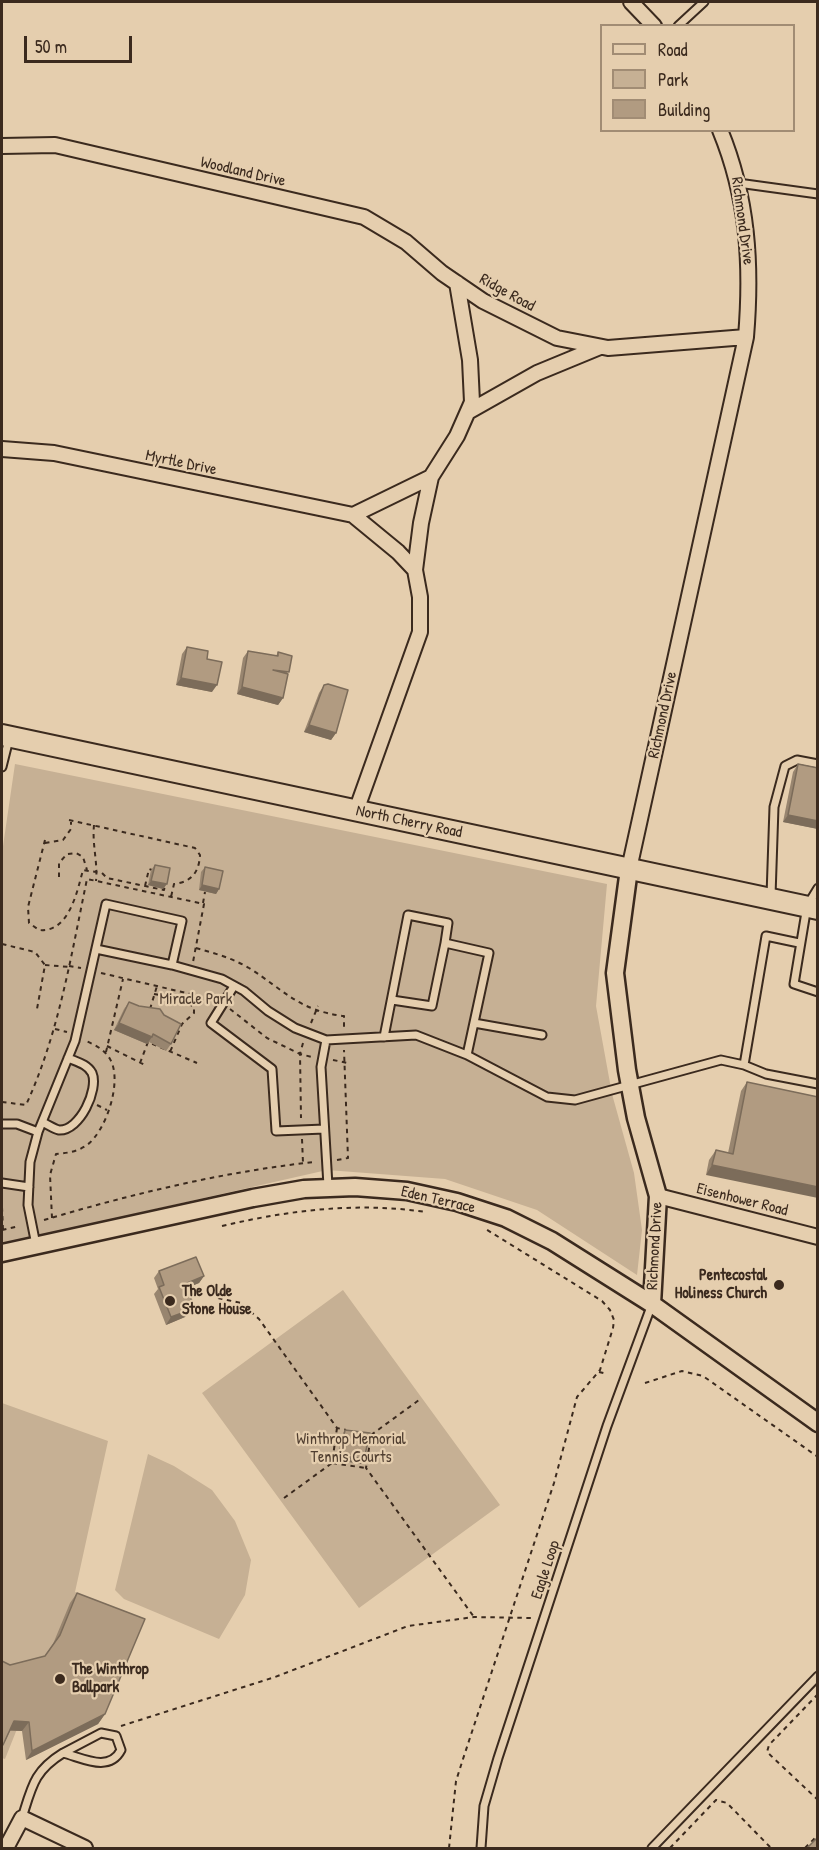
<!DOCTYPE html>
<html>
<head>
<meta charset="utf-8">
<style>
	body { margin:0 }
	#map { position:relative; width:819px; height:1850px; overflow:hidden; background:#e5ceae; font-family:"Patrick Hand",sans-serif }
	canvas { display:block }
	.frame { position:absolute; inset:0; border:3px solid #3b2a1e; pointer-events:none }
	.legend { position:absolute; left:600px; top:24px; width:195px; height:108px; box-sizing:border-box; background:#e5ceae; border:2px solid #a18c74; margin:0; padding:8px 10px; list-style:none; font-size:18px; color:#3b2a1e }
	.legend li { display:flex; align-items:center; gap:12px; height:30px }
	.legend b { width:30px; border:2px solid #a18c74 }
	.scale { position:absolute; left:24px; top:36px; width:108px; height:27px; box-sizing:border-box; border:3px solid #3b2a1e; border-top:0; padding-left:8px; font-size:18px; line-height:21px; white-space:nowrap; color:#3b2a1e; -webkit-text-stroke:4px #e5ceae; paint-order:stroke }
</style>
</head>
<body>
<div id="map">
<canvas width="819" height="1850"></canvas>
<div class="frame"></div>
<ul class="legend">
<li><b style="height:8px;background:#e5ceae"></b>Road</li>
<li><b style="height:16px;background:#c6b094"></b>Park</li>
<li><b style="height:16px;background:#b19b81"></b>Building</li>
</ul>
<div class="scale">50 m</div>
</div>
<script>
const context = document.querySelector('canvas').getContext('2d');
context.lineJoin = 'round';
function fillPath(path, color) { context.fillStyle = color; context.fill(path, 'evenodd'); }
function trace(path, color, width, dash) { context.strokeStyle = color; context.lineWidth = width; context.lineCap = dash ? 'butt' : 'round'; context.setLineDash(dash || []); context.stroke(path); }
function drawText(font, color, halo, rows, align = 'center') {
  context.font = font + ' "Patrick Hand",sans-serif'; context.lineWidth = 4.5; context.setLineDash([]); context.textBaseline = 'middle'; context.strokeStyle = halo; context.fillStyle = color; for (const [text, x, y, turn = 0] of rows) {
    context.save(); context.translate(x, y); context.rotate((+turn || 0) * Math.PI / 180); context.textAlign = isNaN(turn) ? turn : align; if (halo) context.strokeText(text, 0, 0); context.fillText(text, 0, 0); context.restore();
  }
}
const green = new Path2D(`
	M15,764L607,884L596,1006L612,1094L634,1173L642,1230L637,1275L537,1210L445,1179L327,1170L116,1218L2,1251V853Z
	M343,1290L500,1505L359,1608L202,1393Z
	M2,1403L108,1441L75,1592L133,1615L134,1637L116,1690L105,1685L17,1729L5,1759L2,1758Z
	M148,1454L174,1466L212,1490L235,1521L251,1560L245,1595L219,1639L124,1599L115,1590Z`);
const path = new Path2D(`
	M69,820L195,848L200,855C199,873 191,882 174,884L171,897
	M94,825C92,845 98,863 96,881
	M45,840L28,907L29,923L39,930C69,933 77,892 83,870L102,873L107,878L164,890L165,885
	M45,843L63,840L71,829V822
	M59,877V863L67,854L76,853L83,857L87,870
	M145,886L149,869L152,870
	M203,903L205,892
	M2,944L35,952L45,965L37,1009
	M196,948C214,953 232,958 249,968C284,990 299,1011 344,1016V1028
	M45,965L69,967
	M69,966L81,968
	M101,973L212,999
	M154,994L180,999L194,1007V1013L182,1024L170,1052
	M150,1009L157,986
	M230,1009L267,1038L300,1054L301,1118
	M311,1023L318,1006
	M55,1029L67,1032
	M303,1043L300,1054L312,1057
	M107,1046L145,1065
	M106,1052L123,979
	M333,1060L348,1063
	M140,1063L148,1042L197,1063
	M2,1102L26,1105C59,1033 71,956 87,879L204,904L193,962
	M97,1105L107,1110
	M302,1139L303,1163
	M337,1160L348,1158L344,1050
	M2,1207L3,1230
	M52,1218L50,1175L56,1154C67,1153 77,1152 87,1145C106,1131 123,1081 110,1059C104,1049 95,1045 84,1040
	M44,1220C132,1194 222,1172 314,1162
	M222,1226C290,1210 357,1202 426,1212
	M2,1230L19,1226
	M218,1298L241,1303L259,1319L337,1428L346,1430
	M599,1372L607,1374
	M645,1383L682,1371L703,1376L818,1457
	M337,1428L332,1463L366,1468
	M366,1434L371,1435L366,1468L474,1617
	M371,1435L419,1400
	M284,1498L332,1463
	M818,1694L769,1745L767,1752L818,1800
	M121,1726L275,1677L408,1626L474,1617L532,1618
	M449,1848L456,1781L463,1759L554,1483L577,1397L600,1370L613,1328L614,1320L610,1310L602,1301L484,1228
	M670,1848L716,1800L727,1803L771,1848
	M805,1848L818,1835`);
const service = new Path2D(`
	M678,26L704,2
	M738,183L818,194
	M2,767L9,739
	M818,888L807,906L794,984L818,992
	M771,896L774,807L785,766L797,760L818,764
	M172,965L222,979L244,991L268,1011L295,1028L326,1040L416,1035L467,1055L547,1097L575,1100L721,1060L744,1065L766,936L799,943
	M234,986L211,1023L272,1069L276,1131L324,1129
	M392,1000L432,1006L445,943
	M474,1023L542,1035
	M384,1037L408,915L448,923L445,943L489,953L467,1055
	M326,1040L321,1067L328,1186
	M744,1065L766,1074L818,1084
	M42,1122C47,1124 54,1129 59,1130C80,1131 99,1089 92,1073C87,1064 77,1062 68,1058
	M2,1124H17L38,1132
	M2,1183L29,1187
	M36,1245L28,1205L30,1162L38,1132L75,1041L106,904L182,921L172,965L96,949
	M22,1818C32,1786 34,1771 63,1753C83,1758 109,1773 121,1750L116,1736L101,1733L63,1753
	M481,1848L484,1806L498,1758L607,1426L652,1304
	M652,1848L818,1676`);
const minor = new Path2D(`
	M631,2L654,26
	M2,146L55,145L364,217L406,242L442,273L483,301L557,338L608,348L746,337
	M468,412L537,373L600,347
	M2,449L54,453L353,515L398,552L415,570L420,597V632L356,811
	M353,515L431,477L457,436L472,402L470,360L457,283
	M415,570L421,523L431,477
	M629,869L746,337C752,265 748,198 720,130
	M658,1196L818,1237
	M6,1848L22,1818L85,1848`);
const tertiary = new Path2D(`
	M629,869L615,973L627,1070L636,1118L658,1196L652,1304
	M2,1253L253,1198L304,1189L355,1187L407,1191L457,1202L506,1218L552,1241L652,1304L818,1423`);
const primary = new Path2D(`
	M2,735L818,909`);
const wall = new Path2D(`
	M187,647L207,659L212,692L176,685L182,654Z
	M248,651L276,656L278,652L288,674L283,698L278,705L237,694L243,658Z
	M324,685L336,733L331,740L304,732L319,693Z
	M798,764L818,768V829L783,822L793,772Z
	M155,865L163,889L148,885L151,870Z
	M205,867L219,889L216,894L199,890L201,872Z
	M129,1002L171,1044L166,1051L149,1042L147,1044L114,1030L124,1009Z
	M747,1082L818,1097L706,1175L709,1160L716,1150L728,1153L741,1091Z
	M159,1271L204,1276L199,1283L186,1288L189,1305L185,1317L166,1325L154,1294L158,1289L154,1278Z
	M345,1430L361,1464L337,1460L342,1435Z
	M77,1593L105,1714L98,1724L26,1760L22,1731H10L2,1747V1661L10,1665L45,1656L53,1644L70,1603Z`);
const shadedWall = new Path2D(`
	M181,678L217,685L212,692L176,685Z
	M242,687L283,698L278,705L237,694Z
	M309,725L336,733L331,740L304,732Z
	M788,815L818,821V829L783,822Z
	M151,881L167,884L163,889L148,885Z
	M202,885L219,889L216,894L199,890Z
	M119,1023L152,1037L147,1044L114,1030Z
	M712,1165L818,1187V1198L706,1175Z
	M204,1276L199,1283L180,1291L185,1284Z
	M190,1310L185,1317L166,1325L171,1317Z
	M340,1455L364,1459L361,1464L337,1460Z
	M105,1714L98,1724L26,1760L32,1751Z
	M14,1721L29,1722L22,1731L8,1730Z`);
const building = new Path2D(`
	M187,647L208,651L207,659L222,662L217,685L181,678Z
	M248,651L278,656V652L292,656L289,672L273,670L288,674L283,698L242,687Z
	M328,684L348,690L336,733L309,725L324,685Z
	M798,764L818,768V821L788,815Z
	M155,865L170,868L167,884L151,881Z
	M205,867L223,871L219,889L202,885Z
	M129,1002L139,1006L160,1009L164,1015L181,1024L171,1044L153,1034L152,1037L119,1023Z
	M747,1082L818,1097V1187L712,1165L716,1150L733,1154Z
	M196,1257L204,1276L185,1284L192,1301L188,1303L190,1310L171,1317L159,1287L164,1285L159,1271Z
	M345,1430L370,1433L364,1459L340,1455Z
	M77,1593L145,1619L105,1714L32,1751L29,1722L14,1721L3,1745L2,1744V1661L10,1665L45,1656L60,1635Z
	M818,1837V1848H807Z`);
const markers = [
	[779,1285,6,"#3b2a1e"],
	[170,1301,6,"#3b2a1e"],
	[60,1679,6,"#3b2a1e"]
];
const streetNames = [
	["Woodland Drive",243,172,13],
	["Richmond Drive",742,221,82],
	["Ridge Road",507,293,29],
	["Myrtle Drive",181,463,12],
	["Richmond Drive",663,715,-78],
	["North Cherry Road",409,822,12],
	["Eden Terrace",438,1200,13],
	["Eisenhower Road",742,1200,14],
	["Richmond Drive",655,1246,-87],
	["Eagle Loop",546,1570,-72]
];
const parkNames = [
	["Miracle Park",196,1000],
	["Winthrop Memorial",351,1440],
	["Tennis Courts",351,1458]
];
const poiNames = [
	["Pentecostal",767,1276,"right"],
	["Holiness Church",767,1294,"right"],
	["The Olde",182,1292],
	["Stone House",182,1310],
	["The Winthrop",72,1670],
	["Ballpark",72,1688]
];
fillPath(green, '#c6b094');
trace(service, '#3b2a1e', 11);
trace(minor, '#3b2a1e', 18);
trace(tertiary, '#3b2a1e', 21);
trace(primary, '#3b2a1e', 24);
trace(path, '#3b2a1e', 2, [4.5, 4.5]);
trace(service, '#e5ceae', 7);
trace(minor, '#e5ceae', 14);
trace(tertiary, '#e5ceae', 16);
trace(primary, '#e5ceae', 20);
fillPath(wall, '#98856f');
fillPath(shadedWall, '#7c6c5a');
fillPath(building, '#b19b81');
trace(building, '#7c6c5a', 1.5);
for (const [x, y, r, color] of markers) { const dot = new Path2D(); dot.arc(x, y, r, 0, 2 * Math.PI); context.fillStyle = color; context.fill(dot); trace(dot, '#e5ceae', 2); }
drawText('16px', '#3b2a1e', '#e5ceae', streetNames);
drawText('16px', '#503e30', '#e5ceae', parkNames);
drawText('bold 16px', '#3b2a1e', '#e5ceae', poiNames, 'left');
</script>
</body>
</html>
